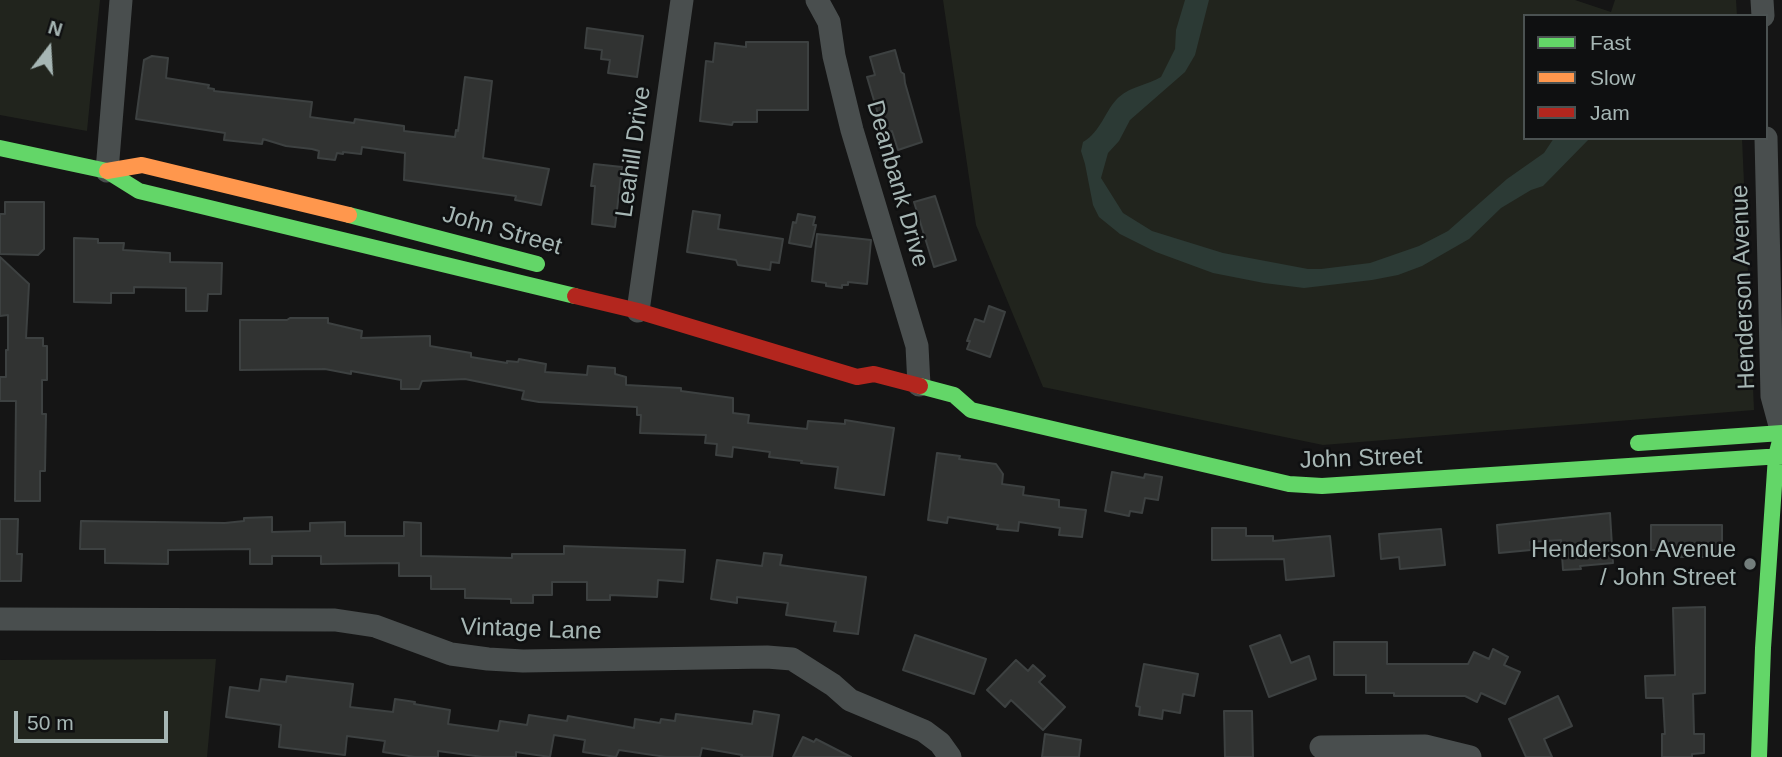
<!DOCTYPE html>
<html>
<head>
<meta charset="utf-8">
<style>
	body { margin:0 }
	#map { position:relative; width:1782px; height:757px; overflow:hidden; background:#151515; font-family:Helvetica,sans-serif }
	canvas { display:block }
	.legend { position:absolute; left:1523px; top:14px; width:245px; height:126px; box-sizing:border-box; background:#0f1011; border:2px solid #4b5252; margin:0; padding:9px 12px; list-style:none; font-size:21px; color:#a6b6b4 }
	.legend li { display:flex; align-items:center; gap:14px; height:35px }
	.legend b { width:35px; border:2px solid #4b5252 }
	.north { position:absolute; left:14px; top:14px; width:70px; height:70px; -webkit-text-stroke:5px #0f1011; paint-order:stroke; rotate:17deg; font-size:19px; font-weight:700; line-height:28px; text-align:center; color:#a6b6b4 }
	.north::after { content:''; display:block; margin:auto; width:24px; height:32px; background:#a6b6b4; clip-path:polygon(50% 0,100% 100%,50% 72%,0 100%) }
	.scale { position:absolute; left:14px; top:711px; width:154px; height:32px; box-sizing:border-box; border:4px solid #a6b6b4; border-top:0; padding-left:9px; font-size:21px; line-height:24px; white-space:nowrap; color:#a6b6b4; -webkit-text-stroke:5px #0f1011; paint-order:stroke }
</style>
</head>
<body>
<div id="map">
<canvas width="1782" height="757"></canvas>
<ul class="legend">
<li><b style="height:9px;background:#63d668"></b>Fast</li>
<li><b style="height:9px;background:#ff974d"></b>Slow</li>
<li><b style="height:9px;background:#b3261e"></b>Jam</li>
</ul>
<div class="north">N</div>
<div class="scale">50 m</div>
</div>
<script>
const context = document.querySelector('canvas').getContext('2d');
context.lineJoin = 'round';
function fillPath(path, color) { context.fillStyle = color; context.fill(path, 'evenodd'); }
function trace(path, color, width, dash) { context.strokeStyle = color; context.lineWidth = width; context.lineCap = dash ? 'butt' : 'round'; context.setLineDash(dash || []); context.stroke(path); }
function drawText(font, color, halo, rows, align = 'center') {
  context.font = font + ' Helvetica,sans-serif'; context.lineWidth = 5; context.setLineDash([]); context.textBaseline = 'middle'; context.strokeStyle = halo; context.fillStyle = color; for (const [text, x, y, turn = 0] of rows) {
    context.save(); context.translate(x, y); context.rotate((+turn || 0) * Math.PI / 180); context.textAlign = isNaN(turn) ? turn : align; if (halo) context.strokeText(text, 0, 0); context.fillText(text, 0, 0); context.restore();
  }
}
const green = new Path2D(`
	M0,0H100L87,131L0,115Z
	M943,0H1575L1611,12L1615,0H1736L1737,16H1525V138H1742L1754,410L1323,445L1043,387L976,225Z
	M216,659L207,757H0V660Z`);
const water = new Path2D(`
	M1185,0H1209L1195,55L1185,72L1130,120L1119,141L1108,153L1101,178L1123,213L1152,231L1223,253L1308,269H1321L1370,263L1419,246L1448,231L1507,179L1544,153L1554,138H1590L1543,186L1531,190L1501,208L1469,239L1422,266L1398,275L1372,280L1304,288L1264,283L1213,273L1156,252L1120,234L1099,217L1093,205L1085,164L1081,151L1083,142C1101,132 1105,110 1119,97C1132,86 1147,85 1161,77L1175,49L1176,30Z`);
const building = new Path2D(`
	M587,28L643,36L637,77L608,73L610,60L601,59L602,50L585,48Z
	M746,42H808V110H757V122H733L732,125L700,121L706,61L713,62L715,43L746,47Z
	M895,50L901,72L904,74L905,83L922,142L898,150L892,131L884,134L867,77L875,75L870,57Z
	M152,56L168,58L166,78L209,85L208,88L214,89V91L312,102L310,117L354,123L355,119L404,126V131L455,137L456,130L458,131L465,77L492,81L483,158L549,169L541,205L515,200L516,196L404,180L405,153L362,147L361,154L343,152V154L337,153L335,160L318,158L319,151L312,149L286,146L263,139L262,144L224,140L225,133L136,119L144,60Z
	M594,164L622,167L615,227L592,224L595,186H591Z
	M935,196L956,260L934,267L914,202Z
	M5,202H44V249L38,255L0,254V214H5Z
	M693,211L720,215L718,229L783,239L779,263L771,262L770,270L738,265L736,260L687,252Z
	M798,214L815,217L813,225H816L811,247L789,243L793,222L796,223Z
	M817,234L871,240L867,284L848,282V285H842V288L826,286V283L812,281Z
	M74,238L98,239V243H124L123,250L170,253V262L222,263L221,294H208L207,311H186V288L134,287V293H111V303L74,302Z
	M0,257L29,284L26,338H43V346H47V380H42V414H46L45,471H40V501H15L16,401H0V377H6V350H8V315L0,316Z
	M989,306L1005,312L990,357L967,349L970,341H967L975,319L984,322Z
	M290,318H328V323L362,331L361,338L430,336V346L471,353V357L507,363V361L518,362L519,359L546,364L545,372L587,375L588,366L615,368V374L626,377V385L681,388V391L733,398V413L749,415L748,423L807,429L808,421L845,424V420L894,428L884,495L835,488L838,467L801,463L802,461L769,457L770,452L733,447L732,457L716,455L717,444L705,443L706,435L640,433L641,415H637V407L539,402L522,399L524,391L465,379L422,381L419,389H401V380L351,371V374L325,369L240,370V320H287Z
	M937,453L960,456L959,459L996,464L1003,474L1002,484L1024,487L1023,495L1059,500V507L1086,510L1082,537L1059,535L1060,528L1019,522L1018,531L997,529L998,525L948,517L947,523L928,520Z
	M1112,472L1144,478L1145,474L1162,477L1158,500L1145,498L1142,513L1130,511L1129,516L1105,511Z
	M1610,513L1613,563L1580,566L1581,569L1563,570L1561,540L1530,542L1531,550L1499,553L1497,525Z
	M272,517V532L310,531V523L345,522V536H404V522L421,523V556L512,558V554H564V546L685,550L683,582L658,580L657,597L610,595V600H587V582H552V595H533V603H511V599L465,598V589H431V576H399V563L321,564V556H272V564H250V549L168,550V564L105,563V549H80L81,521L225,523L244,521V518Z
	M0,519H18L17,554H22L21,581H0Z
	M1651,525H1722V557H1670V550H1651Z
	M1212,528H1246V536H1273V541L1330,536L1334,576L1286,580L1284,559L1212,560Z
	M1441,529L1445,565L1400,569L1399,557L1381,559L1379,534Z
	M764,553L782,555L780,565L866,577L858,634L834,631L836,622L786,615L788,603L737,597V603L711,599L717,560L762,566Z
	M1705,607V693L1693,694L1694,734H1704V753L1692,754V757H1662V734H1665L1663,698H1646L1645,676L1675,675L1673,608Z
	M915,635L986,659L974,694L903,670Z
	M1280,635L1291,663L1309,656L1316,679L1269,697L1250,646Z
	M1334,642H1387V664H1468L1474,652L1489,659L1493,649L1508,657L1504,665L1520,672L1505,704L1481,693L1477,702L1465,696H1394V693H1366V675H1334Z
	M1016,660L1028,671L1033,665L1045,676L1039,682L1065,707L1043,730L1011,700L1005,707L987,690Z
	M1144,664L1198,674L1194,696L1183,694L1180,713L1163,710L1162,719L1139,715L1140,707L1136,706Z
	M287,676L353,684L350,707L393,712L395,699L415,702L414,704L450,710L448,724L498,731L500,721L527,725L529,715L567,721L568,716L634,728L635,719L660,723L661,719L675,721L676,714L752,724L754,711L779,715L772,757H741L742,755L702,748L700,757H666L619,750L616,757L583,752L585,740L554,735L550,757L516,752V757H483L438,751V757H415L383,752L385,741L347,736L345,755L279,747L281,725L226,717L230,687L259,691L261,679L286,682Z
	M1558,696L1572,726L1544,739L1552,757H1526L1509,719Z
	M1224,711H1252L1253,757H1225Z
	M1045,734L1081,740L1079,757H1042Z
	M803,737L814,742L816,739L851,757H793Z`);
const street = new Path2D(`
	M817,0L829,22L834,56L852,130L917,346L919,385
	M1762,0L1763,16
	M1766,138L1772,396L1782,433
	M107,171L121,0
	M638,311L682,0
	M0,619L335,620L375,626L451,654L488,659L523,661L767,657L792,659L833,685L850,700L924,731L940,743L950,757
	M1321,747L1425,746L1470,757`);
const fast = new Path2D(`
	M0,148L107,171L139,191L575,296
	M349,215L537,264
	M920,386L954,395L971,410L1289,484L1322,486L1782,456
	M1638,443L1782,433
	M1759,757L1763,648L1776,456L1781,437`);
const slow = new Path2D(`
	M107,171L142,165L349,215`);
const jam = new Path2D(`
	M575,296L638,311L857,377L874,374L920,386`);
const markers = [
	[1750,564,7,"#737e7c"]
];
const streetNames = [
	["Leahill Drive",634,152,-82],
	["Deanbank Drive",897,184,74],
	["John Street",502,231,16],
	["Henderson Avenue",1744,287,-92],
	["John Street",1361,459,-2],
	["Vintage Lane",531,630,2]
];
const poiNames = [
	["Henderson Avenue",1736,550],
	["/ John Street",1736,578]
];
fillPath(green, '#21241d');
fillPath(water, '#2c3a35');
fillPath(building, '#313332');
trace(building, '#3d4141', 2);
trace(street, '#494e4e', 23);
trace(fast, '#63d668', 16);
trace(slow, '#ff974d', 16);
trace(jam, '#b3261e', 16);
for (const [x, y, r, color] of markers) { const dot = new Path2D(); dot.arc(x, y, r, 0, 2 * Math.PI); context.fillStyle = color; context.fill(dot); trace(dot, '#0f1011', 2.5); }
drawText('24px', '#a6b6b4', '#0f1011', streetNames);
drawText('24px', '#a6b6b4', '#0f1011', poiNames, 'right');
</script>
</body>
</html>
